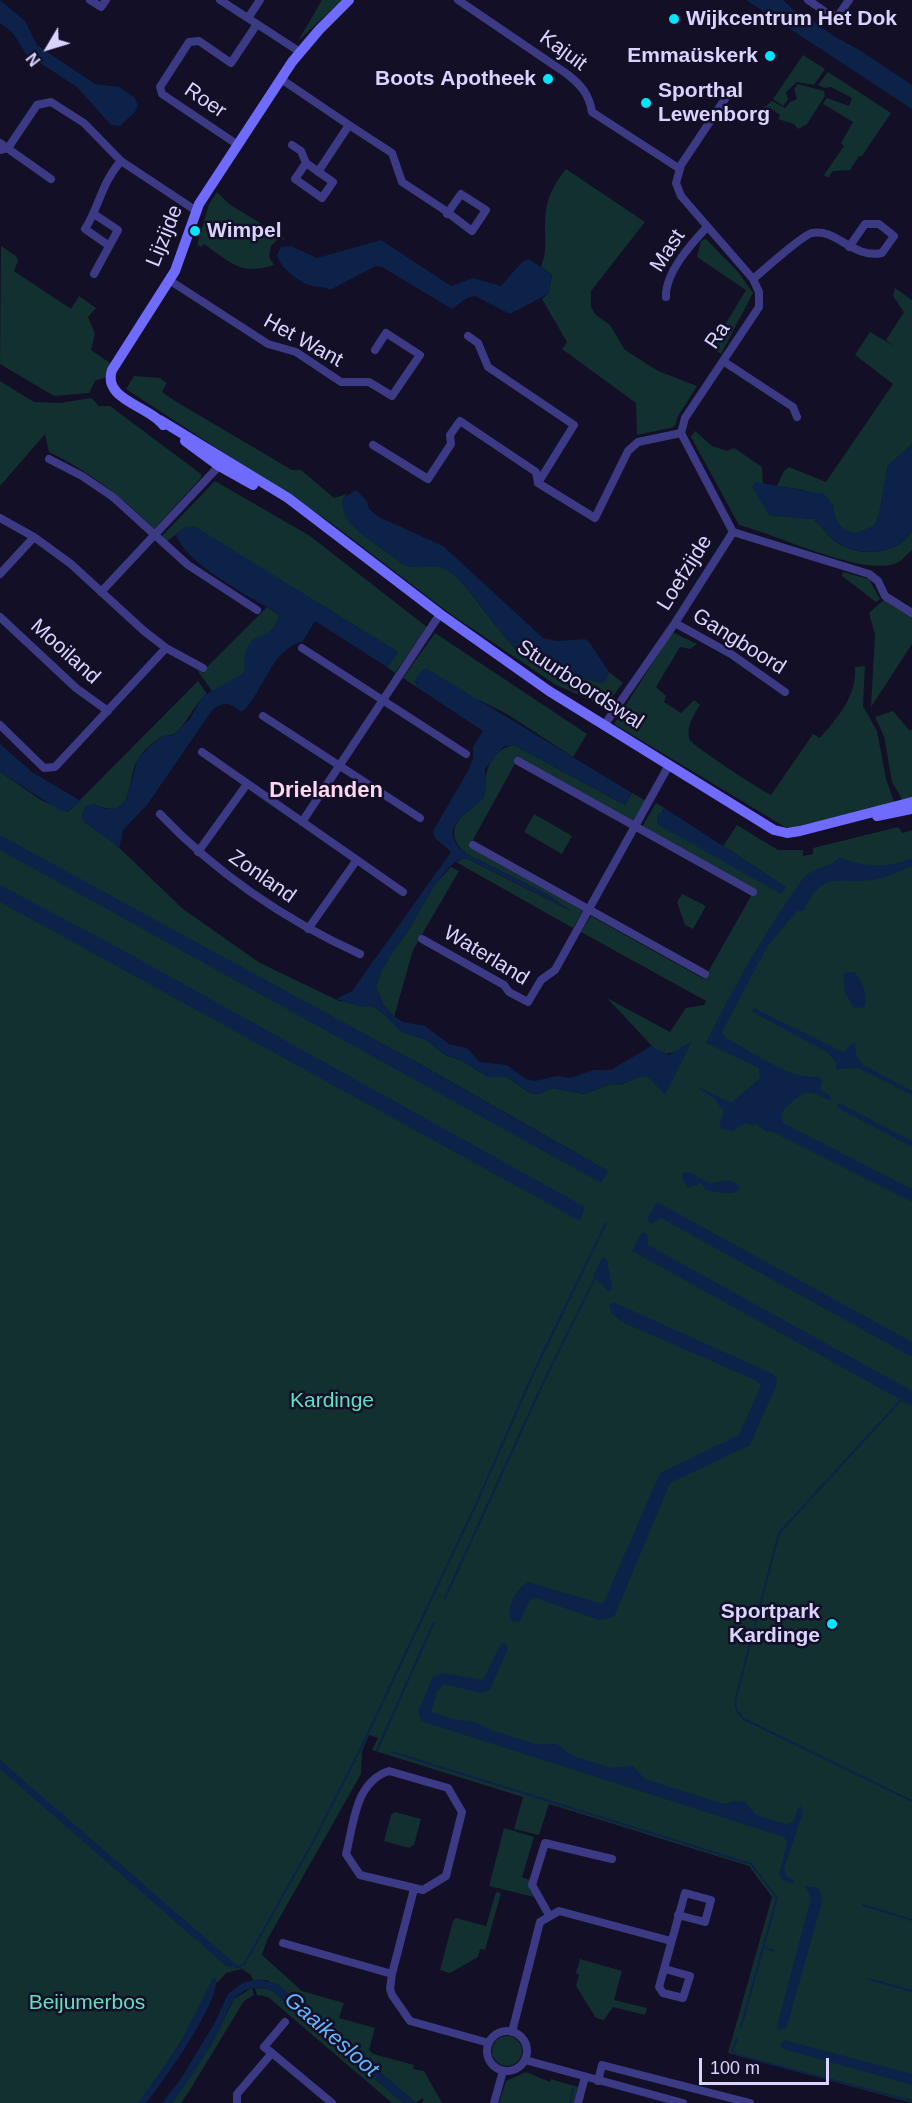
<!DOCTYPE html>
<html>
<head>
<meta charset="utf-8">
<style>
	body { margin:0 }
	#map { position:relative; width:912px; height:2103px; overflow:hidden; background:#130f26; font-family:Helvetica,sans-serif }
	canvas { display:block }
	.north { position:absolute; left:18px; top:18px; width:60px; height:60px; -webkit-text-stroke:4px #130f26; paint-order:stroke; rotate:232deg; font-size:16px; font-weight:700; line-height:24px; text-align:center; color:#d9d4ff }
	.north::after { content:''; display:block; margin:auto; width:21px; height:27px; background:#d9d4ff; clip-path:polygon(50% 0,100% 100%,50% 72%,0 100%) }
	.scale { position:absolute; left:699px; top:2058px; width:130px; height:27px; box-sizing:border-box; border:3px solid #d9d4ff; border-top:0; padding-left:8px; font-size:18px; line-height:21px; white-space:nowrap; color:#d9d4ff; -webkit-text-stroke:4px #130f26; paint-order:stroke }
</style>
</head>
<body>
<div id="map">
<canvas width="912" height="2103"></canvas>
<div class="north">N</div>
<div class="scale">100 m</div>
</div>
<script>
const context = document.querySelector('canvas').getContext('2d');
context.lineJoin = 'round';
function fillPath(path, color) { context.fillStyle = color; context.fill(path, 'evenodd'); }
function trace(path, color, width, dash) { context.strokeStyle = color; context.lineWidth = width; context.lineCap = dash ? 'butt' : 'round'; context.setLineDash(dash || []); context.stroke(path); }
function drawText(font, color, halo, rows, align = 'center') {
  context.font = font + ' Helvetica,sans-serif'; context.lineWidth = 5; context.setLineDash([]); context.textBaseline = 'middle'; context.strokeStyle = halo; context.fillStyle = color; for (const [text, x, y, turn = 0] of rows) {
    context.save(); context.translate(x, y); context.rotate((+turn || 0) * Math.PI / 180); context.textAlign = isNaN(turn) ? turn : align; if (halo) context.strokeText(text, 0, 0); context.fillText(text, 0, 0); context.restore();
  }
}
const green = new Path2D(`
	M322,0H342L298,41Z
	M803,55L825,69L814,85L797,82L786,92L788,100L783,106L773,99Z
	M828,72L891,113L862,156H859L850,170L833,171L828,178L824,175L844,146L841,143L853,122L823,104L827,98L849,106L852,98L831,87L825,88L818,85Z
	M798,84L824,91L825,96L807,124L798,129L794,124L778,119L780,115L770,108L767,112L762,109L772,101L785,108L790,102L797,99L794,89Z
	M566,169L645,222L591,291V307L596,315L610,325L625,350L658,371L697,386L678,416L675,426L671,428L637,435L636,403L562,349L567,342L542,299L548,294L552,275L541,267C549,248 543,231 546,211C548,194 556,182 566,169Z
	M217,192L229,204L283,237L284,240L279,238L271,246L269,257L274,265C241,276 231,263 204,244L201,247L197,245L209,204Z
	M706,239L738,272L753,293L721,354L708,346L723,328L746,290L697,257L701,241Z
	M1,246L16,256L18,261L14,271L71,309L79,296L96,308L88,317L95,334L91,350L110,363L106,377L95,381L89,393L54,396L0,364Z
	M895,288L912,300V444L888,466L879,515L874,526L856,534C838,530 835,521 833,505L804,490L777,486L784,471L789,467L826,482L893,384L855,355L870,332L894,346L886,340L904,312L893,296Z
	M134,376L160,378L167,383L162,392L175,401L292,470H301L334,498L347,494L343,498L386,549L409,567C420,566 431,563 442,567C466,576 497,636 523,655C546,672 575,675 601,683L609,672L623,683L605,706L556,685L449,613L330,522L126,389Z
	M0,381L34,402L60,403L91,398L99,406H110L201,474V478L154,529C123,498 89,471 49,452L45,434L0,486Z
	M695,431L712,446L727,451L734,448L762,467L763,484L756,483L769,515L813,519C822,525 827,536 836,542C857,557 898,556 912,531V550C904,557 901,563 890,565C852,572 778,535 739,525L691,437Z
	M215,481L310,536L427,627L395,673L387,667L398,652L194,527H186L166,542L161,537Z
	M843,572L869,579L880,599L876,602L842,576Z
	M885,599L912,617V644L871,707L875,635L869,613Z
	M267,607L279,615C276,631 266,635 252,641L245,658V672L229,684L212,691L197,670L204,673L208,666Z
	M672,632L697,644L690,649L680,647L656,687L666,696L664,702L681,713L694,700L700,705C694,714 685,729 690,740C693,746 762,791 771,795L813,734L820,738C838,717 857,696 855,667L865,666L863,706L877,731L886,779L895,804L804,827H785L614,724Z
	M435,633L587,734L573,757L507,714L477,699L415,681L418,688L403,678Z
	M198,681L207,694C196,701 188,723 175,733C171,736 166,735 162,737C154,741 142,752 138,759C125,781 136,823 94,804L84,822L109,838L183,909L260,963L339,1001L371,1006L379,1010L402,1032L425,1039L445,1055L461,1060L488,1077H507L530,1093L539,1094L552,1088L584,1094L610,1084L620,1085L638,1077H648L659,1086L674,1052L665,1054L653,1047L607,998L670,1032L686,1008L704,1005L706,1001L581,932L591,916L704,979L755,889L642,827L656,803L666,809L662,810L778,882L723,846L737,825L778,850H803V856L813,854V848L898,827L903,833L912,830V2103L728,2053L772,1897L749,1866L549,1804L539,1835L514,1829L523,1797L372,1750L378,1738L369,1735L362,1751L361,1774L267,1940L262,1955L302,1991L344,2003L339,2018L375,2028L369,2050L373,2054L414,2065L413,2069L424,2071L442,2103H422L424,2100L422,2098L416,2103L323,2023L267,1980H253L251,1975L242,1969L226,1973L217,1983L214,1978L192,2023L143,2103H0V772L41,800L68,812ZM215,953L425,1067L608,1171Z
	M893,711L909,730H912V799L903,801L892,782L884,736L875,717Z
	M514,745L625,805L632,793L646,801L633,822L517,760L470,845L472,849L583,911L573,928L456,862L463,858L468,859L571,911L548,895L467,854C439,831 463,813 484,797C485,774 487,751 514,745Z
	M534,814L572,836L562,854L524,832Z
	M451,867L459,871L413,950L394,1017L383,1004L376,987L383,966L409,929L435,884Z
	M682,894L706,906L693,929L685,925L677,902Z
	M395,1812L421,1819L414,1845L409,1848L384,1841L391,1815Z
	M504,1828L534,1837L522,1877L530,1880L529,1888L534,1897L489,1886Z
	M496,1892L501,1893L485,1950L480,1949L478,1957L450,1973L440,1970L453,1921L456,1918L486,1926Z
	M580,1959L622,1971L614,2000L647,2008L645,2015L613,2007L604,2020L596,2018L576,1986L579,1975L576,1973Z
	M252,1988L254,1995L244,2001L188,2093L181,2103H172L211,2045L234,1999Z
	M255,1988L269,1989L275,1993L403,2103H392L268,1997L257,1995Z
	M492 2051a15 15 0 1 1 30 0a15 15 0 1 1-30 0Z
	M526,2072L550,2082L551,2079L578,2087L574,2103H499L506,2081Z`);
const water = new Path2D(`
	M0,0L25,21L37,45L95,84L119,87L134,97L138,105L135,112L120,126L111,125L77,87L26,54L13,33L0,23Z
	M746,0H783L800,16L807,17L832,35L861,51L912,85V109Z
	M381,240L451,286L473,278L501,286L522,262L529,259L552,275L548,294L510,314L475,296L467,298L452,309L382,267L376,266L330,290C323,286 320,288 312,286C300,283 279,267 277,255L281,247L291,246L317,258Z
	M912,444V531C898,556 858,557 836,542C827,536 822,525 813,519L769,515L752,487L755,482L824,494C842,508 826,528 856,533L874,526L879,515L888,466Z
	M356,490L367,501L369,509L379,517L443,546L543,638L557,641L585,639L589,642L609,672L606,681L602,683C573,675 539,671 516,649C494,629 469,582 445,569C432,562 417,571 404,565C385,549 335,525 343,498Z
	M194,526L398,652L387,667L315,621L303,641C269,651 265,691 242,712C229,704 228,700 213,709L147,805L123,830L119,849C110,838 86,827 81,817L85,806L94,804L106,809L117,808L126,800L138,758L153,744L163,736L173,735L190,719L202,697L245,672C245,664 244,655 247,648C253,631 276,640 279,614C252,598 187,565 176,535L186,527Z
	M426,668L632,793L625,805L514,745L503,747L485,769C485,779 489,785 484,796C476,812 430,826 467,854L548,895L571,911L468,859H459C436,876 426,903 410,927C398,947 382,964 376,987L383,1004L394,1016L403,1022L425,1026L449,1044L467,1048L480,1062L507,1065L526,1079L535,1081L557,1076L570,1078L594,1070H611L651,1046L669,1055L692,1041L665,1095L648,1077H638L620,1085L610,1084L584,1094L552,1088L540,1094L530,1093L507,1077H488L461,1060L445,1055L425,1039L402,1032L379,1010L371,1006L361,1007L336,999L352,991L451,852L435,838L433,831L468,771L473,759V747L483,731L418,688C413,677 418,674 426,668Z
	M0,744L32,772L81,801L67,812L59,810L0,772Z
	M666,809L786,887L781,894L657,824V815Z
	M0,835L425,1067L608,1171L601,1183L0,850Z
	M839,857C861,867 889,869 912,858V866C899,871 885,879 871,880C836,885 824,869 804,910L797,911L767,947L722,1032L726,1038C747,1049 796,1083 818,1076L823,1082L820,1088L831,1097V1100C824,1099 819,1095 812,1093C800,1091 787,1106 781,1114L783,1123L912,1189V1202L771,1131L767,1132L754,1123V1126L746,1123L732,1131L721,1129L720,1120L724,1112L714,1098L699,1089L701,1088L731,1103L760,1078L759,1068L706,1043C734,986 765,931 802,880C813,865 835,867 839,857Z
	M0,885L117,947L585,1207L580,1221L0,902Z
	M849,972H854C863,982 868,994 865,1007L854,1008L845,993L843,974Z
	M754,1008L843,1052L855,1042L856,1055L863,1065L912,1091V1095L858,1068L836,1069L837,1064L828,1053L751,1011Z
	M839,1103L912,1141V1147L838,1108L837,1105Z
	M689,1172L711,1184C722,1180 736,1177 740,1190C730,1196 717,1192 706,1190L701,1183L688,1188L682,1178L683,1173Z
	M657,1202L912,1342V1357L661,1218L650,1224L647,1219Z
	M642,1232L647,1234L648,1245L912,1391V1406L632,1251Z
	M603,1256L607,1260L612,1289L609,1292L593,1276Z
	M613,1302L773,1374L777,1380L776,1386L750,1445L670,1483L614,1617L599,1620L536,1598L529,1601L520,1621L514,1622L510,1618C507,1605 516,1589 528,1582L603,1604L660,1473L739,1435L760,1388V1384L755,1380L622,1322L612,1314L609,1305Z
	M501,1643L506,1644L508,1648L490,1690L481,1693L444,1684L437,1692L431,1712L456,1720L472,1721L491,1730L535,1744H557L573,1756L611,1768L633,1766L645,1779L724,1804L734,1801L745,1802L756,1815L785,1824L793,1822L798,1808L801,1806L803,1812L784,1869L787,1877L794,1880V1884L783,1880L779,1875L787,1842L784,1837L421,1721L418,1711L433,1677L442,1673L483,1680Z
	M0,1760L239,1967L243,1969L226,1966L0,1769Z
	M805,1886L819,1888L822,1902L787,2026L781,2030L777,2028L778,2022L811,1898Z
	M216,1979C219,2004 163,2082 146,2103H138L178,2047L212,1980Z
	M258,1979L278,1984L416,2103H403L275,1993C263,1985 248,1986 237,1996C228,2004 224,2022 218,2033C204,2057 189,2080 172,2103H162L180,2080L214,2024L228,1994L242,1983Z
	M784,2040L912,2074V2085L783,2049L780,2044Z`);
const stream = new Path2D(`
	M900,1401L779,1533L735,1701L737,1711L744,1719L912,1801
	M445,1598L545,1379L595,1278
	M377,1750L434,1622
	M392,1752L751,1864L777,1898L741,2027
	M863,1905L912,1920
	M763,1947L774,1951
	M239,1967L245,1963L313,1842L361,1748L478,1500L533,1374L606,1223
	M869,1979L912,1991
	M737,2039L732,2050L737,2055L912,2101
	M570,2103L573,2089`);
const street = new Path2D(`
	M90,0L101,7L106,0
	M220,0L300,52
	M458,0L567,74C581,85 589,94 592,112L680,169
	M808,0L830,15L838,16L849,0
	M248,18L260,0
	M281,79L349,125
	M729,93L681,165L676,183L681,196L753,279L759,292V307L685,418L681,433L733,532
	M0,143L51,179
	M238,145L162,94L160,87L189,42L199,41L231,63L257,24
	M292,145L301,151L306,163
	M0,150L8,148L37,105L51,102L84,123L121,161L195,210
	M306,163L333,182L322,198L295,179Z
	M318,172L349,125L392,153L402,182L443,209L472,231L486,210L461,194L447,214
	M94,214L118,230L94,274
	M108,245L85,229C99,207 102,182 121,161
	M753,279C764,270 802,235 812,233C836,228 853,259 882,253L894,236L879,224H865L849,247
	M169,280L268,344L296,352L341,382H369L392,396L420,355L386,333L375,350
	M666,297C665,273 691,244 707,227
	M468,336L478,343L488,367L574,425L538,483
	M723,361L793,407L797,417
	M373,445L428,479L451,444L450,435L460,421L536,472L538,483L595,518L628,451L638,442L681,433
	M49,459L82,476L113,497L188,565L257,610
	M0,518L34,537L71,564L144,631L166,648L203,668
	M0,574L34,537
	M101,592L219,466
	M0,617L76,688L108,711
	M675,623L731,654L785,692
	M302,648L466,754
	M263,716L420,818
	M605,724L675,623L733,532L869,574L878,581L885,596L912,613
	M0,725L44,768L55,767L166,648
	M202,752L403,892
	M518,761L753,892
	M160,814C218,875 283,919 360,954
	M302,822L440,614
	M473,845L705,974
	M198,852L247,784
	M308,929L356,861
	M422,939L504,985L509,992L528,1002L541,980L555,970L669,765
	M389,1771L448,1788L462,1812L446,1876L423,1890L360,1875L346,1854C354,1823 355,1782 389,1771Z
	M414,1889L392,1974L390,1989L392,1995L410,2021L489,2043
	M549,1915L532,1885L545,1843L612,1859
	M283,1943L392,1974
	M665,1969L690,1976L683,1998L663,1993L659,1987L685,1893L711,1900L705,1922L678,1915
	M487 2051a20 20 0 1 1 40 0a20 20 0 1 1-40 0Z
	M512,2032L540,1922L559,1911L671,1941
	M272,2053L332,2103
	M525,2060L683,2103
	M598,2081L602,2065L750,2103
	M237,2103V2094L272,2053L264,2047L285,2022
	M494,2103L503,2071
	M578,2103L585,2077`);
const secondary = new Path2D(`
	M160,420L288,498L440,614L549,691L774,830L787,833L800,831L912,802
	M163,425C150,406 102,400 112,370L175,271L199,204L292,62L319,30L349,0
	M185,441L219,466L253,485
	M877,816L912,809`);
const markers = [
	[674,19,6,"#00e5ff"],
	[770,56,6,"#00e5ff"],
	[548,79,6,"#00e5ff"],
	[646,103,6,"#00e5ff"],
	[195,231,6,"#00e5ff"],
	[832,1624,6,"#00e5ff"]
];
const poiNames = [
	["Wijkcentrum Het Dok",686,19],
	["Emmaüskerk",758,56,"right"],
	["Boots Apotheek",536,79,"right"],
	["Sporthal",658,91],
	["Lewenborg",658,115],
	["Wimpel",207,231],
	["Sportpark",820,1612,"right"],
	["Kardinge",820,1636,"right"]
];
const streetNames = [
	["Kajuit",563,51,36],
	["Roer",205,101,34],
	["Lijzijde",165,236,-68],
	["Mast",668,251,-57],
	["Ra",718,336,-56],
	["Het Want",303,341,29],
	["Loefzijde",685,573,-58],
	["Gangboord",739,642,32],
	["Mooiland",65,652,42],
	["Stuurboordswal",580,685,33],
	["Zonland",262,877,35],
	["Waterland",486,956,31]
];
const parkNames = [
	["Kardinge",332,1401],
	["Beijumerbos",87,2003]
];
const neighbourhoodNames = [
	["Drielanden",326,791]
];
const waterNames = [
	["Gaaikesloot",331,2035,41]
];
fillPath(green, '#12302f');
fillPath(water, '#0c2248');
trace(stream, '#0c2248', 2);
trace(street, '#3d3a85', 8);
trace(secondary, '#6f6bff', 10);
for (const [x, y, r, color] of markers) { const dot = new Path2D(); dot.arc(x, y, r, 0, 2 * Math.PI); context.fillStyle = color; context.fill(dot); trace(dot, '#130f26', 2); }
drawText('bold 21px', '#d9d4ff', '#130f26', poiNames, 'left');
drawText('21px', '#d9d4ff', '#130f26', streetNames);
drawText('21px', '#5fe0c0', '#130f26', parkNames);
drawText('bold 22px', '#ffd6f0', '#130f26', neighbourhoodNames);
drawText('italic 22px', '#62b6ff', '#130f26', waterNames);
</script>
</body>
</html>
